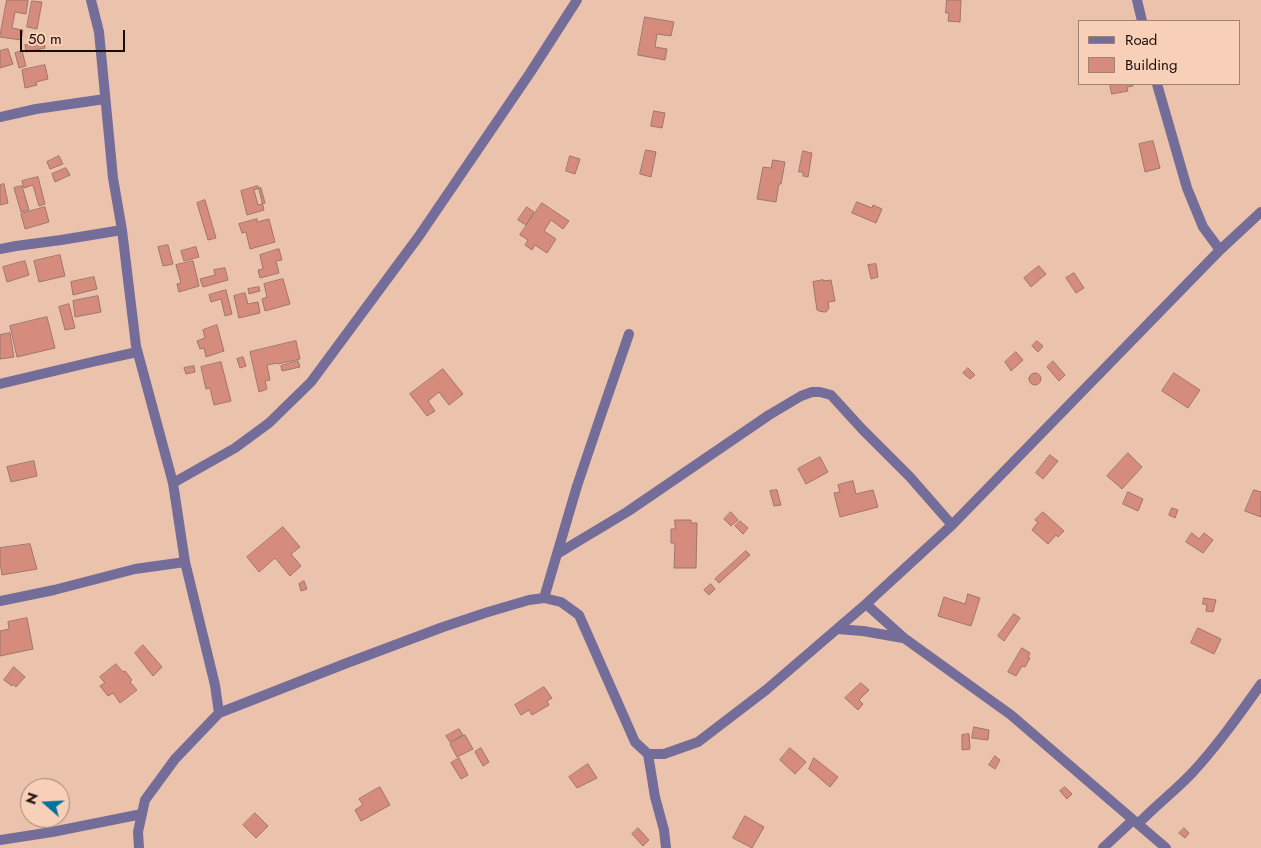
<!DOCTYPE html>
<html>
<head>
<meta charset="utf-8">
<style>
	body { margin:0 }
	#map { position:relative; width:1261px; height:848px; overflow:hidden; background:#ebc3ac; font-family:Jost,sans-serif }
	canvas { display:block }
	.legend { position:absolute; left:1078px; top:20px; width:162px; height:65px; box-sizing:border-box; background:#f8d0b9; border:1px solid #9f8271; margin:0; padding:6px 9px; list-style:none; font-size:15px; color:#1a0d05 }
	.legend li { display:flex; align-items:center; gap:10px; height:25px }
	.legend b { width:25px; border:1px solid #9f8271 }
	.north { position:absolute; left:20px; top:778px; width:50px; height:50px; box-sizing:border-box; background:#f8d0b9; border:1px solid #9f8271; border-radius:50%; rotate:289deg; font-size:14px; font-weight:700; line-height:20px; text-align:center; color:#1a0d05 }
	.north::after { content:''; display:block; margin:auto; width:18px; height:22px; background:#00749e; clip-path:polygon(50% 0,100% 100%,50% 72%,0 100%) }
	.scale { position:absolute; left:20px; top:30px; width:105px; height:22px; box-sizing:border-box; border:2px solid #1a0d05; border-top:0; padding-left:6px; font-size:15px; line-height:18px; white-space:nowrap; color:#1a0d05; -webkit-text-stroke:4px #f8d0b9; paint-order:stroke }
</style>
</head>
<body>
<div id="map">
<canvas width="1261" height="848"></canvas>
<ul class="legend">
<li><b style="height:6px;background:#756d99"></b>Road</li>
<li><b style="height:14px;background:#d58c7c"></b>Building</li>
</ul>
<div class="north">N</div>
<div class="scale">50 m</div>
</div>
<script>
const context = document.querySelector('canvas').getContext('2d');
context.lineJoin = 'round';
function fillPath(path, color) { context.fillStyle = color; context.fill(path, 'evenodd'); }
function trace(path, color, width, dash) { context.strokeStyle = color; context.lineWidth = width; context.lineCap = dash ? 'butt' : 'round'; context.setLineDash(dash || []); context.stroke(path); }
const building = new Path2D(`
	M7,0H28L26,14L15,12L12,28L23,30L21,40L0,37Z
	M947,0H961L960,22L948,21L949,13H946Z
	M32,1L42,2L37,29L27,27Z
	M645,17L674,22L671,36L657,34L655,47L667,49L665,60L638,55Z
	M44,41L45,48L26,52L25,45Z
	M8,49L13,64L0,68V51Z
	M22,51L26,66L19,68L15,53Z
	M45,65L48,79L36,82L37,85L25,88L22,70Z
	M1110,84H1132L1133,86L1127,87L1128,91L1112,94Z
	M654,111L665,113L662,128L651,126Z
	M1153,141L1160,168L1145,172L1139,144Z
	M646,150L656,152L651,177L640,174Z
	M803,151L812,153L808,177L803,176V172H799Z
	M59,156L63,164L50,169L47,162Z
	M570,156L580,159L575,174L566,171Z
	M773,160L785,162L781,184H779L776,202L757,199L763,167L771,168Z
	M66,168L70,175L55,182L52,174Z
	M38,177L45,204L39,206L33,185L24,188L22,181Z
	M4,184L8,203L0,205V185Z
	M22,186L29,210L21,212L14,188Z
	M258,186L264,210L247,215L241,191Z
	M261,188L265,203L258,205L254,190Z
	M205,200L216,238L208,240L197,203Z
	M857,202L872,208L873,205L882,209L876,223L852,213Z
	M542,203L569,221L563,229L551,220L544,231L556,239L547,253L535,245L532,250L525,245L528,240L520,235Z
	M45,207L49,222L25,229L21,214Z
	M527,207L534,212L526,225L518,220Z
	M257,219V222L269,219L275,242L250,249L246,232L242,233L239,224Z
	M168,245L173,264L163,266L158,247Z
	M196,247L199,257L184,261L181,251Z
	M279,249L282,260L276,261L279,273L260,278L258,270L263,269L260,255Z
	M60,255L65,276L39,282L34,261Z
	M25,261L29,275L7,282L3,267Z
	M193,261L199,286L179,292L177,284L181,283L176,265Z
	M876,264L878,277L871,279L868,265Z
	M1039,266L1046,274L1031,287L1024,278Z
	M225,268L228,280L203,287L200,279L215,275L214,270Z
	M1074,273L1084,288L1076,293L1066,278Z
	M94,277L97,289L73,295L71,282Z
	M283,279L290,304L265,311L262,299L267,297L264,284Z
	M823,280V281L831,280L835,301L828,302L829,308L826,312H824L819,311L817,310L813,282Z
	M259,287L260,291L249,294L248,289Z
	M226,290L232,314L225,316L221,299L211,302L209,295Z
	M245,293L248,304L258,302L260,313L239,318L234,296Z
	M98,296L101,312L75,317L73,301Z
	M69,304L75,328L65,330L59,307Z
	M47,317L55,348L17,357L10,326Z
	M217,325L224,351L206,357L204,348L200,349L197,341L205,338L203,330Z
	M10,333L14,357L0,359V335Z
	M296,341L300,359L278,364V363L267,365L270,380L265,381L267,389L259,392L250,352Z
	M1037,341L1043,346L1038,352L1032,346Z
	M1016,352L1023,360L1011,371L1005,362Z
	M243,357L246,366L240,368L237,359Z
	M298,361L300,367L282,371L281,366Z
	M1053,361L1065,375L1059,381L1047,367Z
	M221,362L231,401L214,405L210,388L206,389L201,367Z
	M194,366L195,372L186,374L184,368Z
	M968,368L975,375L970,379L963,373Z
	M443,369L463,394L449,405L439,392L428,401L435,411L427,416L410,394Z
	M1029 379a6 6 0 1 1 12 0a6 6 0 1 1-12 0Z
	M1174,373L1200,390L1188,408L1162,391Z
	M1128,453L1142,467L1122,489L1107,476Z
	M1050,455L1058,461L1043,479L1036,473Z
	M820,457L828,472L806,484L798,469Z
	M34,461L37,476L11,482L7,467Z
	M853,481L856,494L873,490L878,507L840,517L834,493L840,492L838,485Z
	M777,490L781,505L774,506L770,491Z
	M1254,490L1261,492V517L1245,511Z
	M1128,492L1143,499L1138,511L1123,504Z
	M1172,508L1178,510L1175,518L1169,515Z
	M731,512L738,520L731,526L724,519Z
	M1043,512L1064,531L1058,537L1056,535L1048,544L1032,530L1038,522L1035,520Z
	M675,520H691V523H697L696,568H674L675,543H671V529H675Z
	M740,521L748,528L743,534L735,526Z
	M283,527L300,547L291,554L301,566L290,576L275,558L259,572L247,557Z
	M1192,533L1199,539L1204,533L1213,540L1203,553L1186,542Z
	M30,544L37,569L2,575L0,562V548Z
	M746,551L750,555L719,583L715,579Z
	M304,581L307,589L301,591L299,584Z
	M711,584L715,589L709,595L704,590Z
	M968,594L980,598L971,626L938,616L944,597L965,604Z
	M1204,598L1216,600L1213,612L1206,611L1207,605L1203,604Z
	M1014,614L1020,618L1004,641L998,636Z
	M27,618L33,649L0,656V631L9,629L8,622Z
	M1198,628L1221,639L1214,654L1191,643Z
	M143,645L162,667L153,676L135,653Z
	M1022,648L1030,653L1028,657L1030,658L1025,667L1022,666L1016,676L1008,672Z
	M116,664L123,672L125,671L132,680L130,682L137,690L120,703L113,693L108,696L100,686L105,683L100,677Z
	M14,667L25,677L16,687L13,684L12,686L4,680Z
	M861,683L869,690L859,700L863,704L858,710L845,698Z
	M544,687L552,698L547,701L549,705L532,715L529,710L521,715L515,705Z
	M974,727L989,730L988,740L972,738Z
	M459,729L463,735L450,742L446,736Z
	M969,734L970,749L962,750V735Z
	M465,735L473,749L457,757L450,744Z
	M481,748L489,762L483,766L475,752Z
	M790,748L806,762L795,774L780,760Z
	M995,756L1000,760L995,769L989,765Z
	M459,758L468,775L461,779L451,763Z
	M814,758L838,777L830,787L809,769Z
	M588,764L597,778L577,788L569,777Z
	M380,787L390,805L361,821L355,810L363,805L359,799Z
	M1065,787L1072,794L1067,799L1060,791Z
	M255,813L268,826L256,838L243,825Z
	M745,816L764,827L752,848L733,838Z
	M638,828L649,840L643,846L632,834Z
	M1184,828L1189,833L1185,838L1179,833Z`);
const minor = new Path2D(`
	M91,0L99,32L113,178L122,230L136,346L173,483L185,562L215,685L219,713
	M1137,0L1142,21
	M1157,84L1187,188L1203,227L1220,250
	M0,117L36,109L105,99
	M0,249L16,246L61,240L122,230
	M0,384L92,362L137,352
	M173,483L235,448L269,423L311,382L419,236L530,73L577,0
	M557,554L627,512L769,415L801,396L812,392H820L831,395L862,429L910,477L952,525
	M544,598L577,486L600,418L629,334
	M0,601L54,590L135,569L185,562
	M866,604L904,638L1011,715L1166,848
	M837,629L863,631L903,638
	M648,754L655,797L664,830L666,848
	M1138,824C1155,806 1175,791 1192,773C1217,746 1239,715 1261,684
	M0,840L52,832L142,814
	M139,848L138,832L145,800L175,759L219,713L347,663L443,627L488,612L529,600L544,598L561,602L579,615L635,742L648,754H664L698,742L766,690L866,604L952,525L1220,250L1261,212
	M1103,848L1133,820`);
fillPath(building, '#d58c7c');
trace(building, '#a0756c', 1);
trace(minor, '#756d99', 10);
</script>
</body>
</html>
